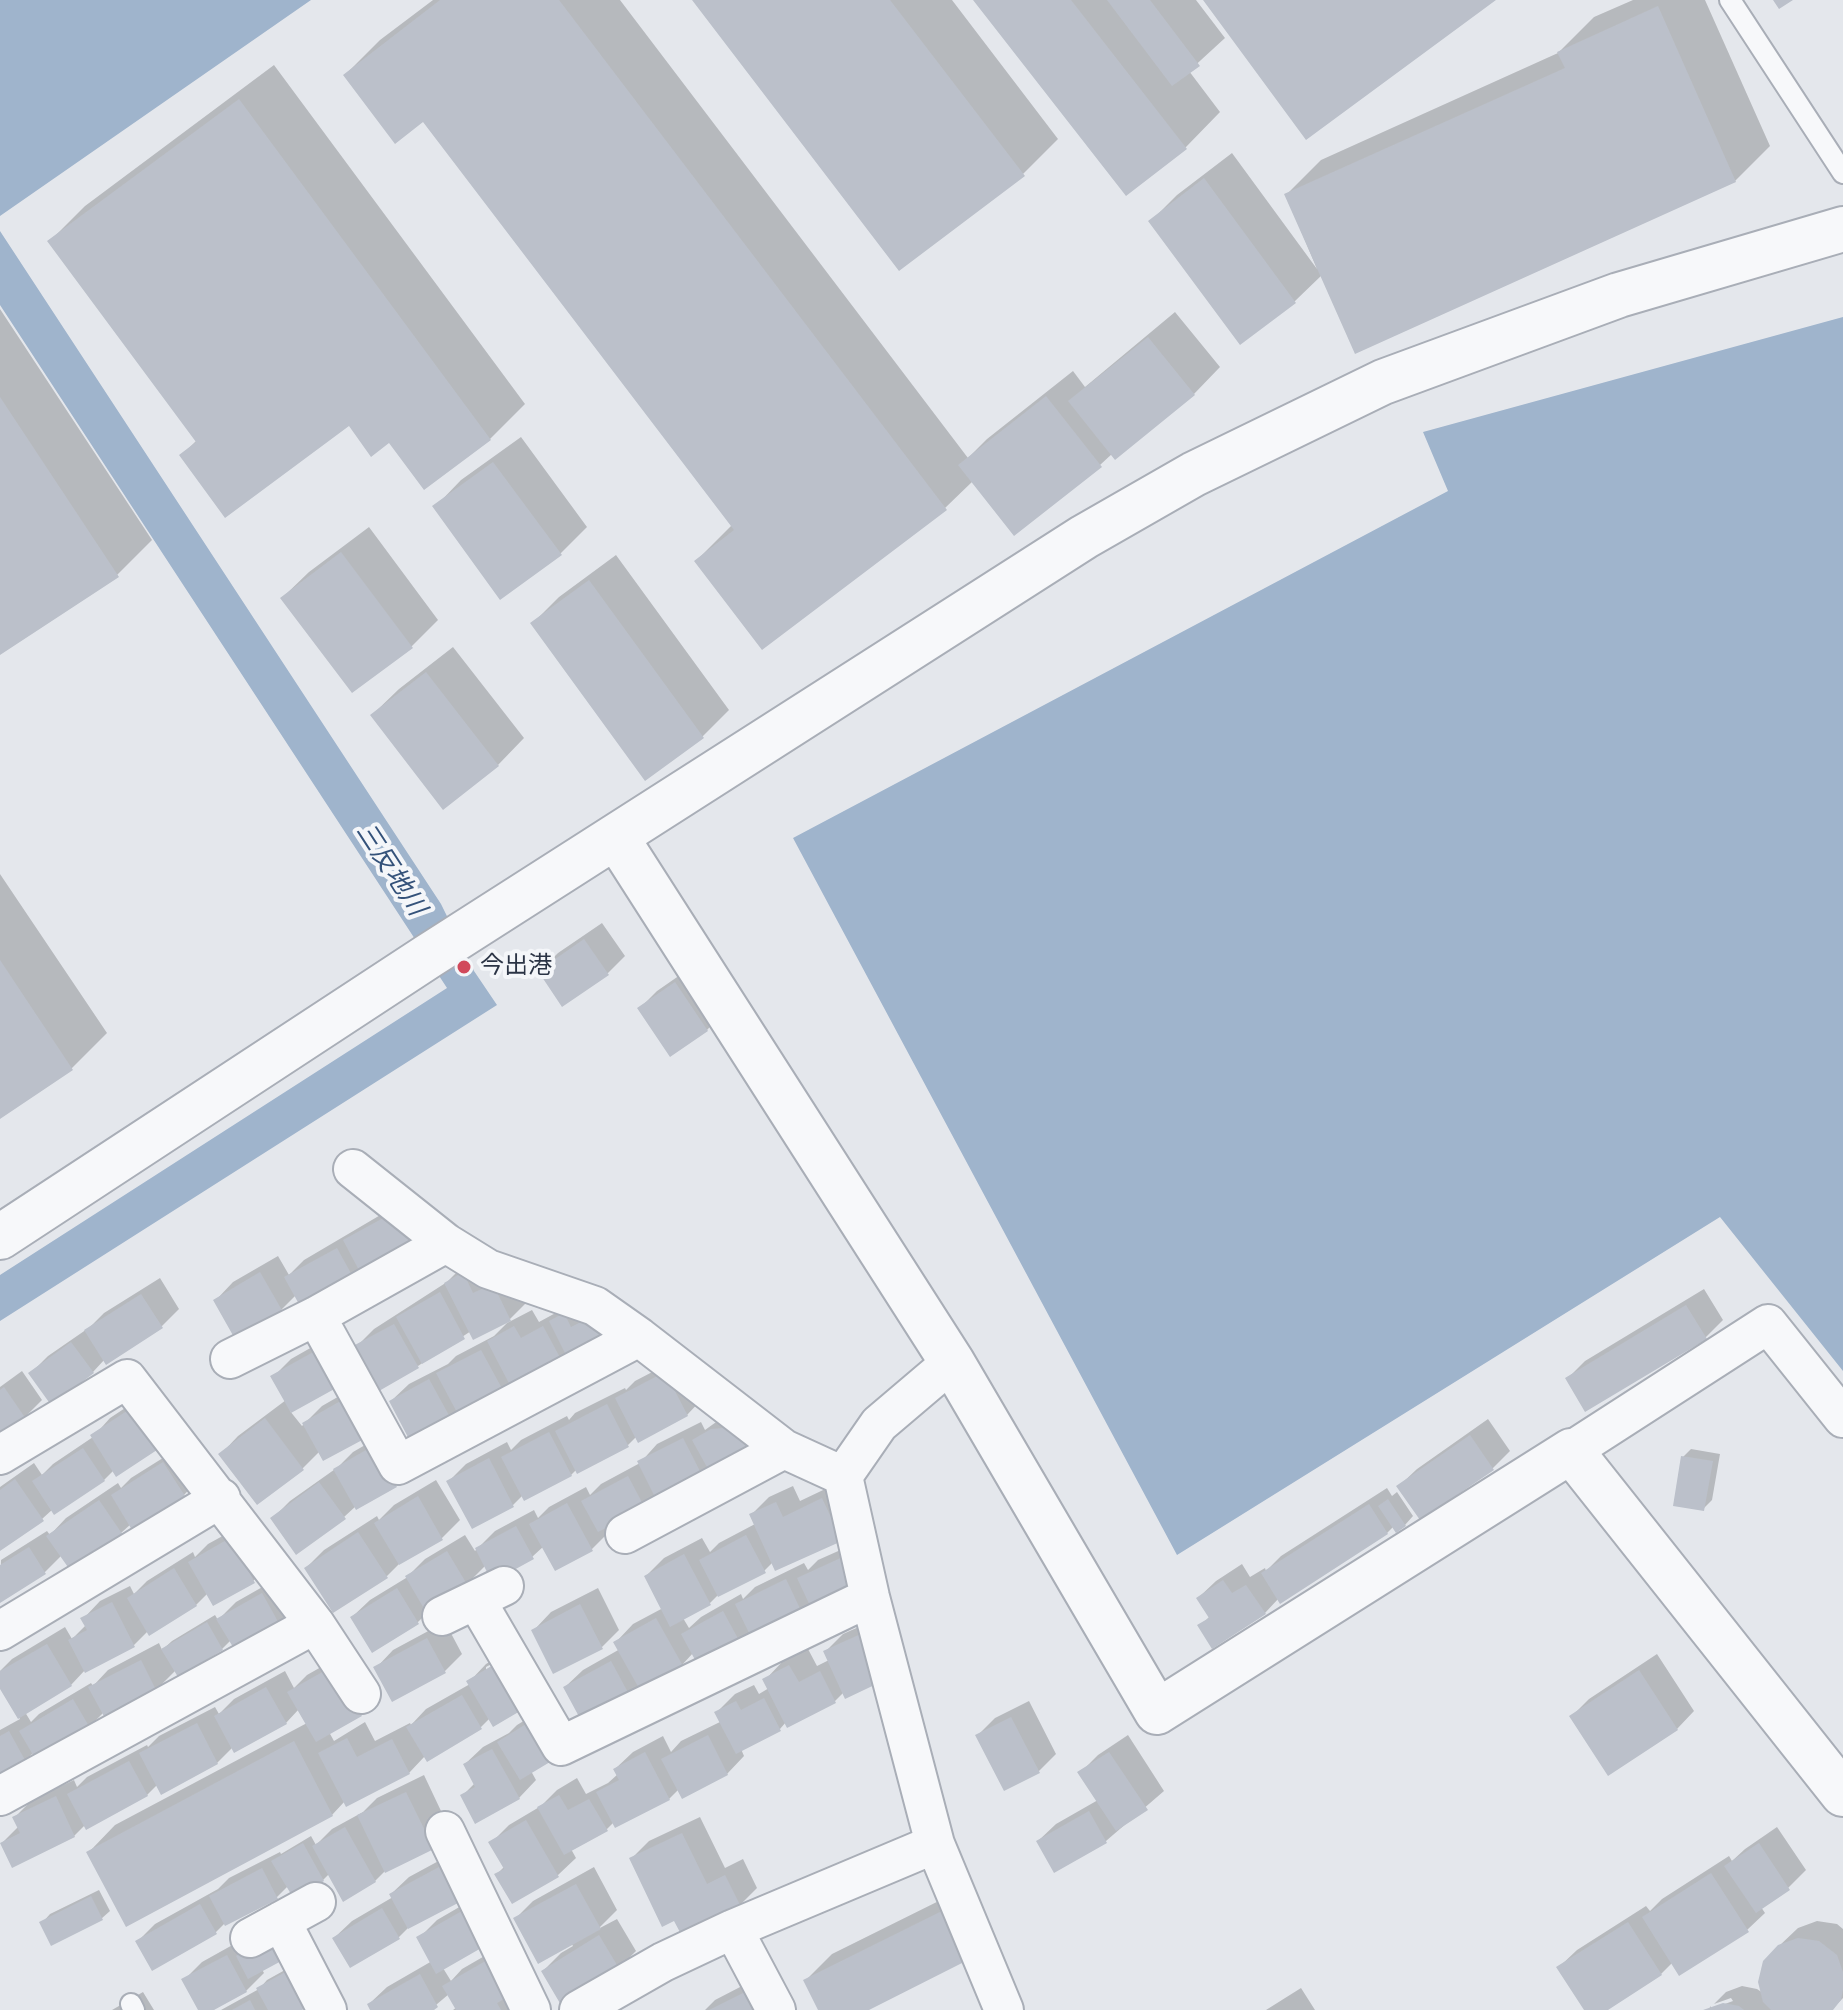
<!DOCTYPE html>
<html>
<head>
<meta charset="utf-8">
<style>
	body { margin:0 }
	canvas { display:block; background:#e4e7ec }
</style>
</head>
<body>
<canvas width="1843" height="2010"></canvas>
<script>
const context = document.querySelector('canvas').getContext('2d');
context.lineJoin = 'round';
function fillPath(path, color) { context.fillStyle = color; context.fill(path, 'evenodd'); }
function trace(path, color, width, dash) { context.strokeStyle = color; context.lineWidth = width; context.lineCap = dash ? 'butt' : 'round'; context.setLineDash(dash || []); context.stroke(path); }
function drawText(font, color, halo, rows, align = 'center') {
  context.font = font + ' Signika,"Noto Sans JP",sans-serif'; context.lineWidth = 8; context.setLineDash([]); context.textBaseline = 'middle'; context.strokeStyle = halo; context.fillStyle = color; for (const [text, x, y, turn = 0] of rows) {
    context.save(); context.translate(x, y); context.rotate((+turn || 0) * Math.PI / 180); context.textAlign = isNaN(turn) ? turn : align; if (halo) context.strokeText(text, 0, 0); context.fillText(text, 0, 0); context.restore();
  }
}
const water = new Path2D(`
	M0,0H311L0,216Z
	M0,231L441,904L474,971L497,1005L0,1321V1275L447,988L0,305Z
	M1843,317V1371L1720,1217L1177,1555L793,838L1448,491L1423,432Z`);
const shadow = new Path2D(`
	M433,0H620L968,458L987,439L1073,371L1085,387L1175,312L1220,367L1194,394L1113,453L1100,465L973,481L945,508L696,561L732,525L423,119L345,75L380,40Z
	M694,0H952L1058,139L1023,174Z
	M976,0H1196L1225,38L1189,71L1220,112L1186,147L1126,193Z
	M1633,0H1705L1770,146L1735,181L1322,275L1295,301L1240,342L1151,221L1177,195L1232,153L1317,269L1286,195L1321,160L1558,53L1594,17Z
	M274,65L525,404L490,439L424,487L390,440L349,424L181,456L197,440L50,241L85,206Z
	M0,309L152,540L117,575L0,653Z
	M521,437L587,527L560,554L435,507L461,480Z
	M369,527L438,620L412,646L352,691L282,598L309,572Z
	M616,555L729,710L703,736L646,778L532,624L559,597Z
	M453,647L524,738L498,765L372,715L399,689Z
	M0,874L107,1033L72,1068L0,1116Z
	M602,923L625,956L608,973L540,971L558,953Z
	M693,966L724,1012L707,1030L640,1008L657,991Z
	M416,1194L432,1225L360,1267L351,1275L296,1295L281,1310L216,1300L233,1282L278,1256L289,1275L304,1260Z
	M464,1265L528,1301L510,1319L474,1337L471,1331L418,1366L356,1347L374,1329L447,1282Z
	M160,1278L179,1309L162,1326L105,1359L93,1372L31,1373L48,1356L90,1327L104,1313Z
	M1704,1289L1723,1320L1706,1337L1567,1379L1585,1361Z
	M532,1310L539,1322L561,1310L611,1333L458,1410L449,1418L391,1401L409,1384L448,1364L456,1356L494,1336L507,1323Z
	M335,1334L290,1411L302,1426L322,1406L362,1383L320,1451L303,1468L257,1502L221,1454L238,1436L286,1400L273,1377L291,1359Z
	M683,1356L704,1397L687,1415L637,1436L628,1445L577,1469L571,1475L523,1495L513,1505L472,1527L449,1481L466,1464L507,1442L511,1450L521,1440L567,1416L569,1420L575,1413L625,1388L626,1390L635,1381Z
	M22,1371L42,1400L25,1417L0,1434V1387Z
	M151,1391L114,1470L104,1480L53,1509L42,1519L0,1548V1487L34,1463L42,1475L53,1464L93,1437L110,1418Z
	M755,1410L752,1453L656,1494L644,1506L606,1526L609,1532L592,1549L544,1546L532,1557L486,1565L466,1585L436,1604L418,1622L373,1650L352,1617L370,1600L406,1578L425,1559L465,1535L475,1551L495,1531L534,1510L538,1518L549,1507L586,1487L590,1495L601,1484L640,1463L657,1444L701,1422L705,1430L730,1412Z
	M1488,1419L1510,1451L1493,1468L1399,1486L1417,1469Z
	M391,1430L413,1468L396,1485L356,1506L344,1517L273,1518L290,1501L338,1467L353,1452Z
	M182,1446L201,1477L184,1495L131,1524L121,1533L62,1555L45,1572L0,1600L1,1560L47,1531L50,1535L66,1518L118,1483L121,1488L131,1478Z
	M1691,1449L1720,1454L1712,1500L1703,1509L1683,1457Z
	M436,1480L460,1520L442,1538L401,1562L387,1576L306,1568L324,1550L377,1516L379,1520L394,1505Z
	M840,1482L858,1521L773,1562L764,1571L719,1594L710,1603L683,1618L689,1628L701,1617L741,1594L743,1599L755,1587L804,1563L808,1570L818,1560L863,1540L877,1571L741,1644L693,1653L682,1665L640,1685L630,1696L565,1687L583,1670L620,1649L616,1642L633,1624L663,1608L646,1576L664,1558L702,1538L710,1552L719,1543L755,1524L751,1515L769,1497L793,1486L800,1501Z
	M1387,1488L1392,1496L1397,1492L1413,1516L1405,1525L1394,1526L1387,1533L1279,1598L1265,1613L1200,1626L1210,1616L1198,1598L1216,1581L1242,1564L1250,1577L1265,1568L1266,1571L1281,1556Z
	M248,1522L271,1564L253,1581L208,1593L196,1605L149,1630L134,1645L86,1669L71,1685L25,1712L31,1722L39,1714L91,1683L93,1686L108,1670L159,1643L162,1650L172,1641L215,1615L218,1620L236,1602L280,1577L297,1608L280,1625L231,1640L222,1649L176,1670L156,1690L104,1712L89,1727L34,1752L25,1761L0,1775V1730L20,1719L0,1685V1671L12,1659L65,1627L72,1639L86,1625L83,1619L100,1601L130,1586L134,1594L147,1581L193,1552L195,1557L208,1544Z
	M598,1588L619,1630L602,1647L534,1630L551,1612Z
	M881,1617L844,1692L835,1701L786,1722L780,1729L741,1749L744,1756L727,1774L679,1789L669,1799L614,1822L606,1830L571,1849L576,1858L558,1875L497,1874L505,1866L491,1843L509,1825L541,1806L557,1790L577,1778L586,1794L608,1783L618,1774L615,1769L633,1752L663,1736L671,1752L681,1741L722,1721L717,1712L735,1694L754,1685L759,1694L769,1688L765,1680L782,1662L808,1649L817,1666L829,1660L825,1652L843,1634Z
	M445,1622L462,1654L445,1671L376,1668L393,1650Z
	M518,1645L490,1718L481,1727L427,1759L425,1756L409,1773L345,1801L332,1815L89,1852L115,1825L307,1723L299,1709L286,1723L233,1747L217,1763L158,1784L147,1795L85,1825L74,1836L2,1843L19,1826L15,1817L32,1800L74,1780L77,1787L87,1777L147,1745L148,1747L159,1736L215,1707L219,1714L234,1699L285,1671L294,1688L307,1675L351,1650L378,1697L360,1714L329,1732L334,1741L365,1722L375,1741L410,1723L411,1725L426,1709L470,1684L469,1682L486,1664ZM508,1655L486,1672V1667Z
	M1657,1654L1694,1711L1677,1729L1572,1716L1589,1699Z
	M1029,1701L1056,1754L1038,1772L978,1735L995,1718Z
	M550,1705L531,1771L536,1780L519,1798L462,1796L475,1783L465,1764L483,1747L509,1733L517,1725Z
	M1128,1735L1164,1791L1106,1841L1055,1871L1038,1841L1056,1824L1098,1800L1080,1773L1098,1755Z
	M424,1775L450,1830L385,1871L375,1881L329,1874L323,1880L288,1886L276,1898L225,1923L215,1933L138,1941L155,1924L218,1889L229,1878L280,1852L281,1854L311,1836L316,1845L332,1829L363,1812L377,1798Z
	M700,1817L725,1868L743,1859L757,1888L740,1905L631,1859L649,1841Z
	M1777,1827L1806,1870L1788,1888L1761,1907L1765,1913L1747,1930L1673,1962L1661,1974L1604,2010H1586L1559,1967L1577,1950L1646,1906L1650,1911L1662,1899L1729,1856L1732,1861L1745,1849Z
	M457,1851L475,1883L457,1901L410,1926L399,1937L350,1965L334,1938L352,1921L393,1897L391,1894L409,1877Z
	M594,1867L617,1910L598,1929L617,1919L636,1951L619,1968L543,1971L561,1953L573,1946L571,1943L515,1919L533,1901Z
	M969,1886L992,1932L864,2010H820L806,1980L832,1954Z
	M99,1890L110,1911L101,1919L42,1923L50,1914Z
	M480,1895L443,1968L451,1981L462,1969L507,1943L529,2010H453L457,2007L449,1994L430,2010H372L369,2004L387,1987L432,1961L419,1938L437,1920Z
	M1817,1921L1837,1924L1843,1929V1998L1831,2010H1708L1711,2006V2009L1733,2001L1731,1998L1714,2004L1726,1992L1742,1986L1757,1989L1763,1993L1779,1946L1798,1928Z
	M245,1938L264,1973L246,1991L209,2010H200L184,1980L202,1962Z
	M301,1961L297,2010H221L259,1989L267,1980Z
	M769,1972L788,2010H705L715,2000Z
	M1301,1988L1315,2010H1266Z
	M143,1992L154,2010H112Z`);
const building = new Path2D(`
	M440,0H559L947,510L762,650L694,561L734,530L423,122L395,144L343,75Z
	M692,0H890L1025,176L899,271Z
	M973,0H1071L1187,149L1126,196Z
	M1107,0H1150L1200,66L1172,86Z
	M1203,0H1496L1306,140Z
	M1773,0H1793L1779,9Z
	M1658,6L1736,182L1355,354L1284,194L1565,68L1557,52Z
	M239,99L491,440L424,490L389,443L371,457L349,426L225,518L179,455L196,442L47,241Z
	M1204,178L1296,303L1240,345L1148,221Z
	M1148,337L1195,395L1115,460L1068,401Z
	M1046,396L1102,467L1014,536L958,465Z
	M0,397L119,577L0,655Z
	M493,462L562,555L500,600L432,506Z
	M341,552L413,648L352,693L280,598Z
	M589,580L704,738L645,781L530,623Z
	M426,672L499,766L443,810L370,715Z
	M584,939L609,975L562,1007L538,971Z
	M0,960L73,1070L0,1119Z
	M675,982L708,1031L670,1057L637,1008Z
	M398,1210L416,1244L361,1274L343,1240Z
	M337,1248L353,1277L300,1306L284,1277Z
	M260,1272L283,1312L235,1339L213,1300Z
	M463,1272L473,1293L493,1284L511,1321L473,1340L444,1283Z
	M440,1292L465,1339L422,1364L396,1317Z
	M141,1294L163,1328L106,1365L84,1330Z
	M1686,1305L1707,1339L1585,1412L1565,1378Z
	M564,1313L571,1327L591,1317L604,1343L569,1361L549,1321Z
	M394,1324L419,1368L379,1391L353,1346Z
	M514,1326L521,1338L543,1326L564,1365L513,1391L487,1341Z
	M71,1342L94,1373L51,1405L28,1373Z
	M317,1350L338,1387L291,1413L270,1376Z
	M481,1350L505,1394L460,1418L436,1373Z
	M665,1372L688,1416L638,1443L615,1398Z
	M429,1379L451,1419L410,1441L389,1401Z
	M4,1387L26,1419L0,1437V1390Z
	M344,1399L366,1438L323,1461L302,1423Z
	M607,1404L629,1447L577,1474L555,1431Z
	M133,1407L160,1448L116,1477L90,1435Z
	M265,1418L304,1470L257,1505L218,1454Z
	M737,1427L753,1455L713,1478L692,1440L711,1429Z
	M549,1432L572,1476L524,1501L501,1457Z
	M1470,1435L1494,1470L1420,1520L1396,1486Z
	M683,1438L704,1479L658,1503L637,1461Z
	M373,1446L397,1487L356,1510L333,1469Z
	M83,1448L105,1481L54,1515L32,1481Z
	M1681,1456L1713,1461L1704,1511L1673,1506Z
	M489,1458L514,1507L472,1529L446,1481Z
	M163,1462L185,1496L132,1530L111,1495Z
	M628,1476L645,1508L598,1532L581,1501Z
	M15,1479L44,1521L0,1551V1490Z
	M319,1482L346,1519L296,1555L270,1518Z
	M418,1496L443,1540L399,1565L374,1523Z
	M822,1498L842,1541L775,1571L749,1514L776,1502L783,1517Z
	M1388,1499L1406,1526L1396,1533L1378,1506Z
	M99,1500L123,1535L70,1570L46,1536Z
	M567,1503L593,1551L555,1571L529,1524Z
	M1369,1504L1388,1534L1280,1604L1261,1573Z
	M516,1526L534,1559L492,1582L475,1548Z
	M358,1532L388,1578L333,1613L304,1568Z
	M746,1535L766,1573L718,1597L699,1560Z
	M230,1538L255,1583L213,1606L188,1562Z
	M29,1547L46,1574L0,1603V1565Z
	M447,1551L468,1586L426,1612L405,1576Z
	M684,1554L711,1605L670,1627L644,1576Z
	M845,1556L861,1590L813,1612L797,1578Z
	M174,1568L197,1606L149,1636L127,1598Z
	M786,1579L804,1617L753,1641L735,1604Z
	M1223,1580L1232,1593L1246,1585L1266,1614L1212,1649L1197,1625L1209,1618L1196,1598Z
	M397,1588L419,1624L372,1653L350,1617Z
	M262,1593L281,1627L236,1652L216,1619Z
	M112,1602L135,1647L85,1673L68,1640L87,1630L80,1618Z
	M580,1604L603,1649L553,1674L531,1630Z
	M723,1611L742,1646L700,1669L681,1634Z
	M656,1618L683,1666L640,1690L613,1642Z
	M207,1622L223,1650L178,1677L161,1649Z
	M863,1633L885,1680L845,1699L823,1651Z
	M427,1638L446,1673L392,1702L373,1667Z
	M47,1644L72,1686L18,1719L0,1689V1671Z
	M141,1660L157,1692L106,1720L88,1687Z
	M500,1661L527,1707L493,1727L466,1681Z
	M611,1661L631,1698L583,1724L563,1687Z
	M789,1665L799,1682L820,1671L836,1703L787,1728L762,1679Z
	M333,1666L362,1716L316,1742L287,1692Z
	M1639,1670L1678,1730L1608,1776L1569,1716Z
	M266,1687L287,1724L234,1753L214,1716Z
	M462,1695L482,1729L427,1762L406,1727Z
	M764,1698L781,1731L736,1754L714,1712L736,1701L741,1710Z
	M73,1699L90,1728L36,1760L19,1731Z
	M1011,1717L1040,1773L1004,1791L975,1735Z
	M531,1721L555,1759L520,1780L497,1742Z
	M197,1723L218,1764L161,1795L139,1753Z
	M9,1731L26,1762L0,1777V1736Z
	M708,1735L728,1775L682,1799L661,1759Z
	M347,1738L357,1757L392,1739L410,1774L346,1807L318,1753Z
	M294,1741L333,1816L126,1927L86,1852Z
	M492,1749L520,1799L475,1824L460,1795L475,1787L463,1764Z
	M645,1752L670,1800L615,1828L596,1792L619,1780L613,1769Z
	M1109,1752L1148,1810L1116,1831L1077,1772Z
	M129,1761L148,1796L86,1830L67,1794Z
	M406,1792L434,1849L385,1873L357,1815Z
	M559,1795L568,1810L589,1799L608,1831L564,1855L537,1807Z
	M56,1796L75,1837L12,1868L0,1843L20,1833L12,1817Z
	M1089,1811L1107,1843L1054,1873L1036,1841Z
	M526,1820L559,1877L512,1904L494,1874L504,1869L488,1842Z
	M345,1827L376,1882L343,1902L312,1846Z
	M682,1833L707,1884L725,1875L741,1907L682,1936L674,1921L662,1927L629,1858Z
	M303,1843L324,1881L294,1899L271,1861Z
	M1759,1843L1790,1890L1756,1913L1724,1866Z
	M439,1867L458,1903L408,1929L389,1894Z
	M262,1868L278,1899L225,1926L209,1896Z
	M1711,1873L1749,1932L1679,1976L1642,1917Z
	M576,1884L601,1929L538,1964L513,1918Z
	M91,1896L103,1920L51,1946L39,1922Z
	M200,1904L217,1934L152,1971L135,1941Z
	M382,1908L400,1939L350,1968L332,1938Z
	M462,1911L483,1947L436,1974L416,1937Z
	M942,1911L966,1961L869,2010H818L803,1980Z
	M1628,1922L1662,1975L1608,2010H1584L1556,1967Z
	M599,1935L620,1970L561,2005L541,1971Z
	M273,1936L285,1959L248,1979L236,1956Z
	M1798,1938L1819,1941L1837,1955L1843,1972V1989L1841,2000L1833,2010H1771L1763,2002L1758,1982L1763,1961L1778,1945Z
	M227,1955L247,1992L214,2010H198L181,1979Z
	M489,1959L511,1995L497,2003L501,2010H456L442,1986Z
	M293,1968L313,2004L302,2010H268L256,1988Z
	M420,1974L438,2007L434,2010H370L367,2004Z
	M751,1989L762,2010H709Z
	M250,2000L255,2010H232Z
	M1723,2003L1739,2006L1744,2010H1703Z`);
const service = new Path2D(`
	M1730,0L1843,173
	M131,2004L134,2010`);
const minor = new Path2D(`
	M353,1169L446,1243L488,1269L595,1306L639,1337L784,1449L843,1476
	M316,1316L398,1465L639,1337
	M230,1359L316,1316L446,1243
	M952,1362L879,1424L843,1476L870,1597L935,1844L1004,2010
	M1571,1451L1768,1324L1843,1418
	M0,1455L127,1379L315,1624L361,1694
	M625,1534L784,1449
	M476,1600L561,1746L870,1597
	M442,1616L504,1586
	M0,1631L221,1498
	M0,1796L315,1624
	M445,1831L531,2010
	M281,1921L327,2010
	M733,1929L776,2010
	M250,1938L316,1902
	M579,2010L663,1962L733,1929L935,1844`);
const tertiary = new Path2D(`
	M616,837L952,1362L1157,1712L1571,1451L1843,1794
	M0,1237L427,957L1084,537L1194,474L1383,382L1619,295L1843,229`);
const markers = [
	[464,967,8,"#d1495b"]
];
const poiNames = [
	["今出港",480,967]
];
const waterNames = [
	["三反地川",390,870,57]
];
fillPath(water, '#9fb4cc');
fillPath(shadow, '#0003');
fillPath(building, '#bbc0ca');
trace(service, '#a9aeb7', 24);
trace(minor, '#a9aeb7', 42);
trace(tertiary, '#a9aeb7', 48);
trace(service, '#f7f8fa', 20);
trace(minor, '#f7f8fa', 38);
trace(tertiary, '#f7f8fa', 44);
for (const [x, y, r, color] of markers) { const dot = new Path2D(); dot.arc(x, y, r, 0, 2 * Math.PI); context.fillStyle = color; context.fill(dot); trace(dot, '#f4f6f9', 3); }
drawText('24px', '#2b3445', '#f4f6f9', poiNames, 'left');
drawText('italic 26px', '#34527a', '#f4f6f9', waterNames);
</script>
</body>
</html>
